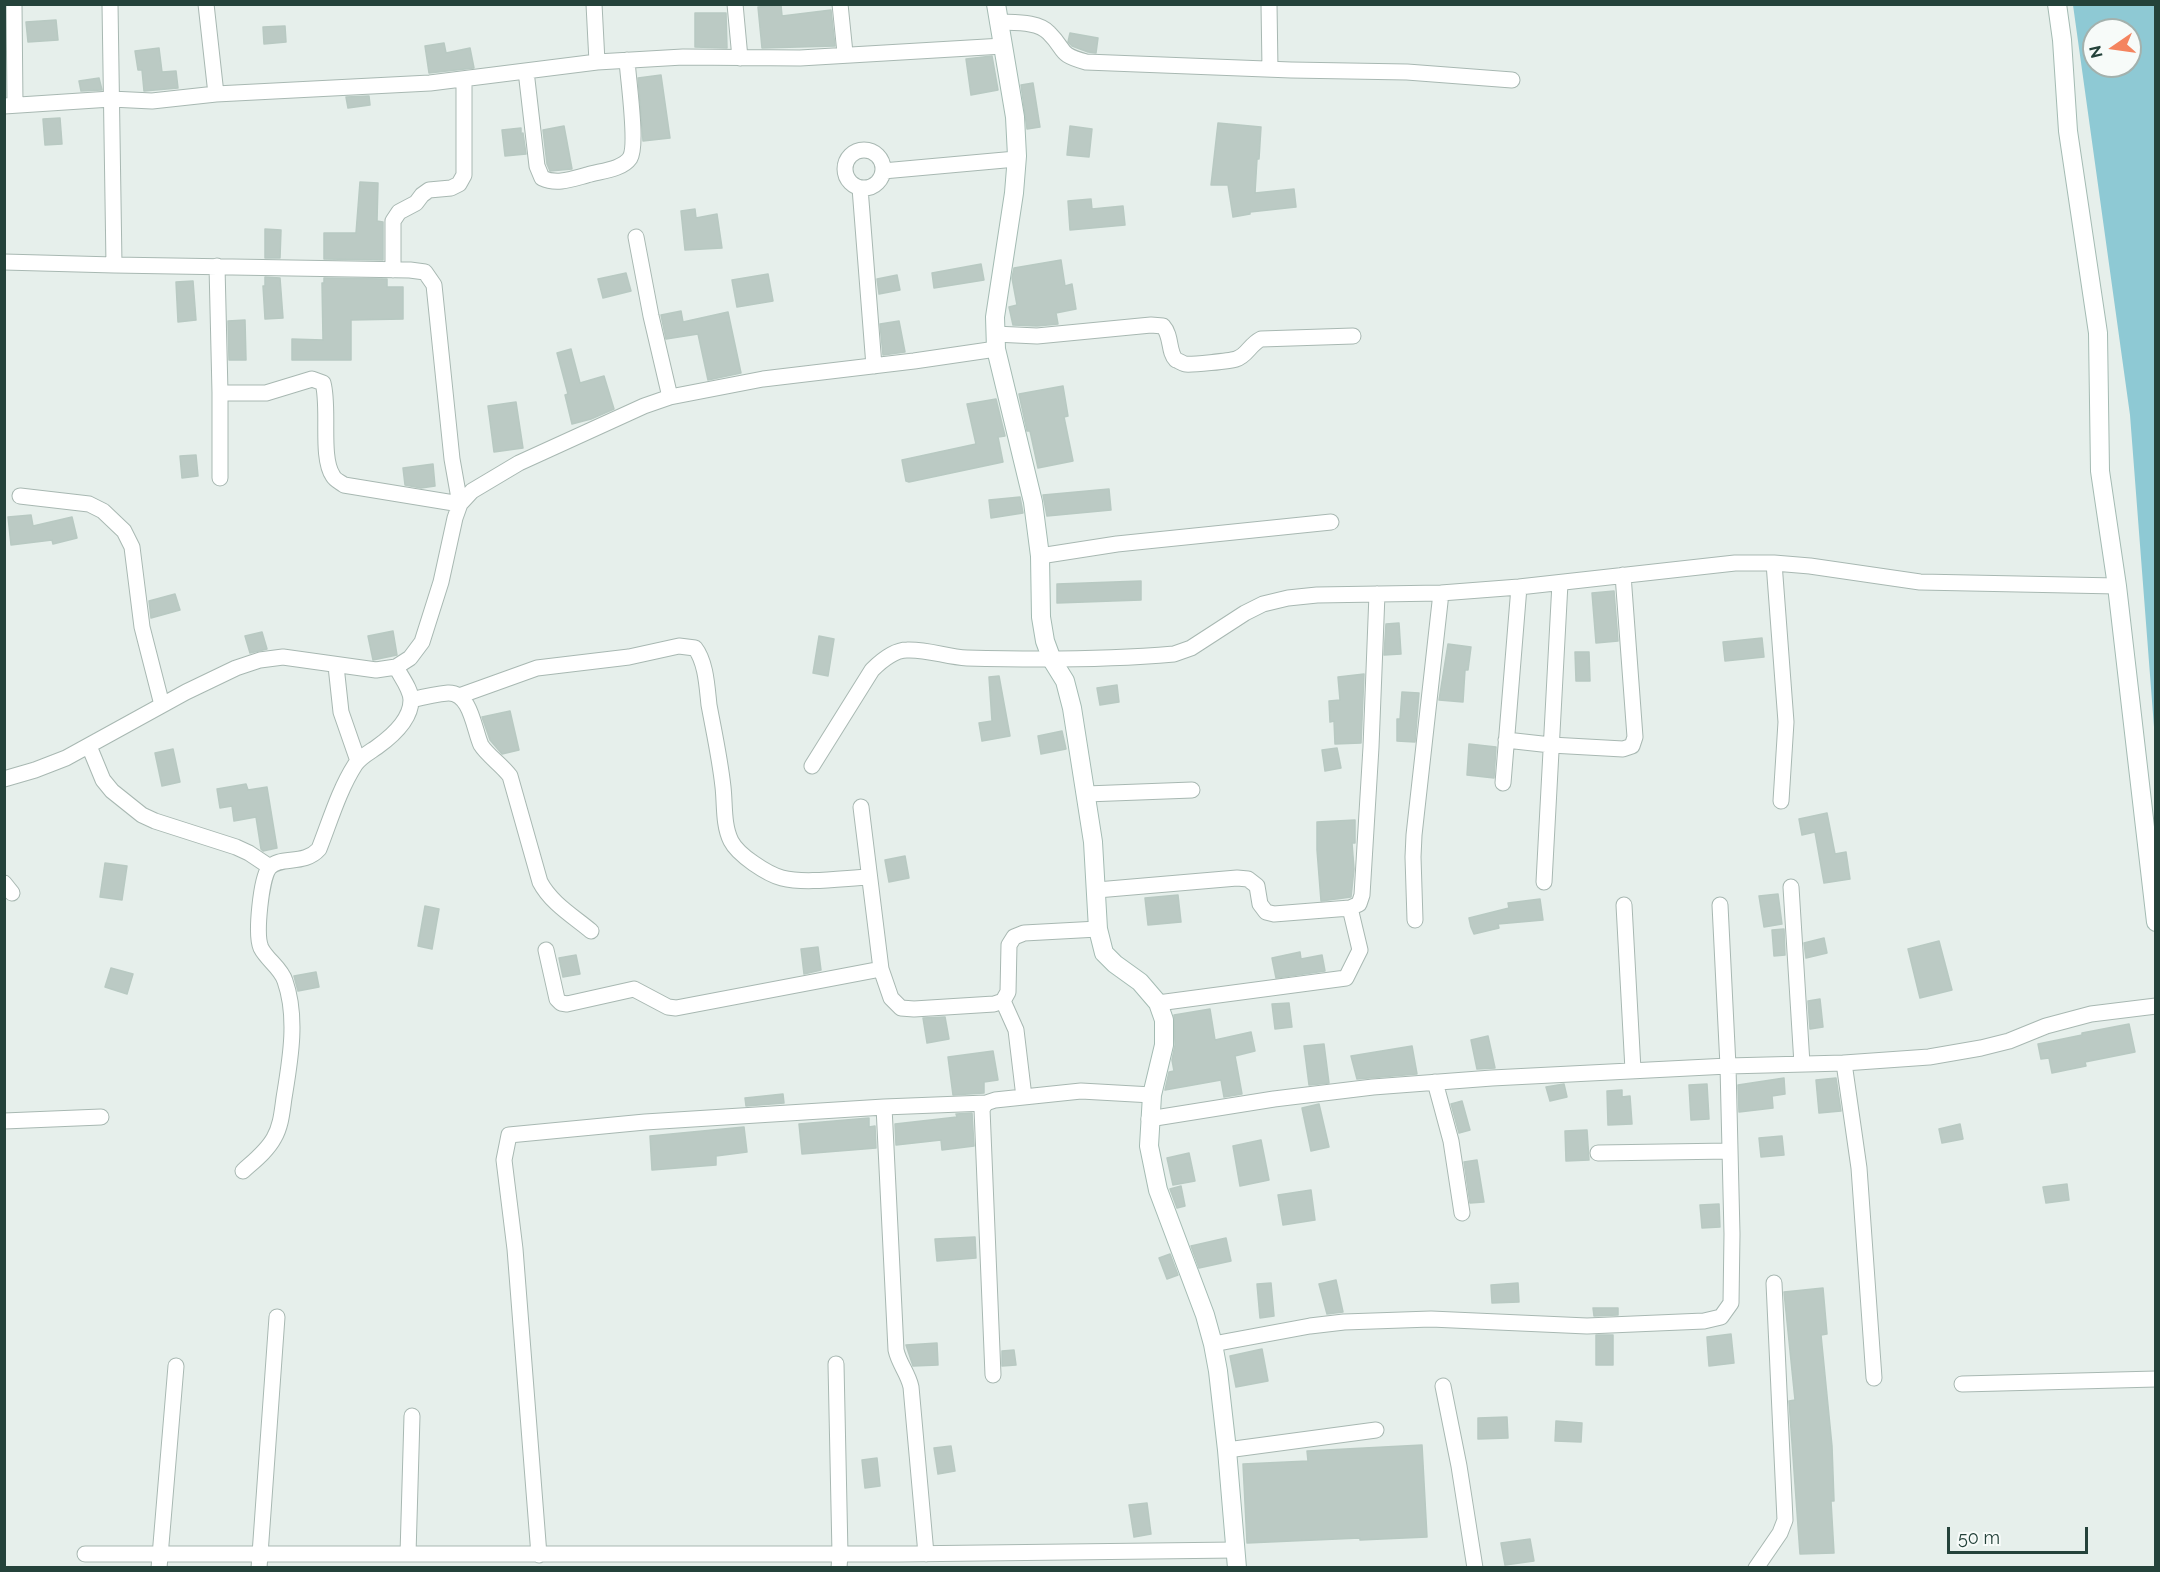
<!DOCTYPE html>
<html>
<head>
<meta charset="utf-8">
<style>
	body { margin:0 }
	#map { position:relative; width:2160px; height:1572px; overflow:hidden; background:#e6efeb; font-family:Raleway,sans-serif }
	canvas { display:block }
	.frame { position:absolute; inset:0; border:6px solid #24423a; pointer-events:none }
	.north { position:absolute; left:2082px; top:18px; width:60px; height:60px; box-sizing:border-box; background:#f7fbf9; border:2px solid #a3b1ad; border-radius:50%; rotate:257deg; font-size:16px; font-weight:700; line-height:24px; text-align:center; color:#24423a }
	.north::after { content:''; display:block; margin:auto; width:21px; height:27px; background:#f4845f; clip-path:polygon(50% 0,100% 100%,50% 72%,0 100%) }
	.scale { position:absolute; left:1947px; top:1527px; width:141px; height:27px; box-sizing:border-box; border:3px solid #24423a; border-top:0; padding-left:8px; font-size:18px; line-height:21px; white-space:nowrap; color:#24423a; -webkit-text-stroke:4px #f7fbf9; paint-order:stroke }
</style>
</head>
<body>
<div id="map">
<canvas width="2160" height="1572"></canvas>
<div class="frame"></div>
<div class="north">N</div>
<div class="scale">50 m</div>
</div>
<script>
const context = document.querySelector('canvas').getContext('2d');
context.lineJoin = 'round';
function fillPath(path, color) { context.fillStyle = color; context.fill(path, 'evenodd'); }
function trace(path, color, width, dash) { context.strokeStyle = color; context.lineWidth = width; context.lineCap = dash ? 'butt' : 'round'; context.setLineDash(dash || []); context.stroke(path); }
const water = new Path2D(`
	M2073,5H2155V740L2130,415ZM2094,30H2130V66H2094Z`);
const building = new Path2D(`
	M781,5L782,16L831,10L835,46L762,48L758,7Z
	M695,13H726L727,48L695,47Z
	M56,20L58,40L28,42L26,22Z
	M285,26L286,42L264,44L263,27Z
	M1070,33L1098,38L1096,53L1088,52L1072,46L1068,42Z
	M444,43L446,53L470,48L474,68L429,73L425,46Z
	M159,48L162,72L176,71L178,88L144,91L142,70H138L135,51Z
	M992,56L998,90L971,95L966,59Z
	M661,75L670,138L643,141L638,78Z
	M99,78L102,90L81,91L79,81Z
	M1033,83L1040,127L1027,129L1021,85Z
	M369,96L370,105L348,108L346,97Z
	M60,118L62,144L45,145L43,119Z
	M1218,123L1261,127L1259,159H1257L1255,193L1294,189L1296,207L1250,212V214L1233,217L1228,185H1211Z
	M564,126L572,169L550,171L547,164L543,130Z
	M1070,126L1092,129L1089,157L1067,155Z
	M521,128V134L523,133L526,154L505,156L502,130Z
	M360,182L378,183L377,221L383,222V260L324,259V233H356Z
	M1091,199L1092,209L1123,206L1125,225L1070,230L1068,201Z
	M695,209L696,218L717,214L722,248L685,250L681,211Z
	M265,229L281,230L280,258H265Z
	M1061,260L1065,286L1072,284L1076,309L1056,313L1058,324L1037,326L1013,325L1009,307L1017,305L1012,278L1014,268Z
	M981,264L984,280L934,288L932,273Z
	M626,273L631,291L603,298L598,279Z
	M768,274L773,301L737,307L732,280Z
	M897,275L900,290L879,294L877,279Z
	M265,277L280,278L283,318L265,319L263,286H265Z
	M324,278L387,279V287H403V319L351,320V360H292V339L323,340L322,283H324Z
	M193,281L196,320L178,322L176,282Z
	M681,311L683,322L728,312L741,373L708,380L698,334L666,339L661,315Z
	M245,320L246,360H229L228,321Z
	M899,321L905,352L883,355L880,324Z
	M571,349L580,383L604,376L614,409L591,419L572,424L565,395L568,394L557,353Z
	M1063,386L1068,416L1064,417L1073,461L1038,468L1030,431H1027L1019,394Z
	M996,399L1005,436L998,437L1003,462L909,482L906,481L902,460L976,444L967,404Z
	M516,402L523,448L494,452L488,406Z
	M196,455L198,476L182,478L180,456Z
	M433,464L435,486L421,488L405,485L403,468Z
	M1109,489L1111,510L1047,516L1043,495Z
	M1020,497L1023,513L991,518L989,500Z
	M31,515L33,526L72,517L77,538L53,544L52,540L11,545L8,517Z
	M1141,581V600L1057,603V584Z
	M1614,591L1618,641L1596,643L1592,593Z
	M175,594L180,610L151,618L149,601Z
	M1399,623L1401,654L1384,655L1386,624Z
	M393,631L397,655L373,660L368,636Z
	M262,632L267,649L250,653L245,636Z
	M819,636L834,639L828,676L813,673Z
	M1762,638L1764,657L1725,661L1723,642Z
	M1448,644L1471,647L1468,670H1465L1463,702L1439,700Z
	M1575,652H1589L1590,681H1576Z
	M1364,674L1361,743L1335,744L1334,721L1330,722L1329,701L1340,700L1338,677Z
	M999,676L1010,736L982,741L979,723L992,721L989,677Z
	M1117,685L1119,702L1100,705L1097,688Z
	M1402,692L1419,693L1415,742L1397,741V719H1400Z
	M510,711L519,750L502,754L490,740L482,717Z
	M1062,731L1066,749L1041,754L1038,736Z
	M1469,744L1496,747L1494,778L1467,775Z
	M1337,748L1341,768L1325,771L1322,750Z
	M173,749L180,782L162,786L155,753Z
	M246,784L248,790L267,787L277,848L263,851L261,849L256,817L234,821L232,806L220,808L217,789Z
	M1827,813L1835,854L1846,852L1850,879L1824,883L1815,832L1802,835L1799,819Z
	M1355,820V843H1352L1354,869L1351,897L1321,901L1317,850V822Z
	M905,856L909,878L889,882L885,860Z
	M105,863L127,866L122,900L100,897Z
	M1778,894L1782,924L1764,927L1759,896Z
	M1178,895L1181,922L1148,925L1145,898Z
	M1540,899L1543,920L1498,924L1499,928L1474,934L1471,927L1469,918L1509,908L1508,903Z
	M425,906L439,909L432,949L418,946Z
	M1784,929L1785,955L1774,956L1772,930Z
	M1824,938L1827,953L1806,958L1804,943Z
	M1939,941L1952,990L1920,998L1908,949Z
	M818,947L821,970L804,974L801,949Z
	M1300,952L1301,959L1322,955L1325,971L1276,978L1272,958Z
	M576,955L580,974L563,977L559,958Z
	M111,968L133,974L127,994L105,987Z
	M316,972L319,987L298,991L294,976Z
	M1820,999L1823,1027L1810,1029L1808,1001Z
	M1289,1003L1292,1027L1275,1029L1272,1004Z
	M1210,1009L1215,1040L1251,1032L1255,1051L1235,1056L1242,1094L1224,1097L1221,1080L1165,1090L1169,1072L1174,1071L1172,1060L1175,1045L1174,1015Z
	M945,1017L949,1039L927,1043L923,1018Z
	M2129,1024L2135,1052L2085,1062L2086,1066L2052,1073L2049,1058L2041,1059L2038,1044L2082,1035V1033Z
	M1488,1036L1495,1068L1477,1069L1471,1040Z
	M1324,1044L1329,1083L1309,1085L1304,1046Z
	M1412,1046L1417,1074L1357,1079L1351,1056Z
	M993,1051L998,1080L984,1082V1093L953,1095L948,1057Z
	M1784,1078L1785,1094L1772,1096L1773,1108L1739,1112L1738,1085Z
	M1836,1078L1841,1111L1819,1113L1816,1080Z
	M1564,1084L1567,1097L1550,1101L1546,1087Z
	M1707,1084L1709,1119L1691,1120L1689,1085Z
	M1622,1090V1097L1630,1096L1632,1124L1608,1125L1607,1091Z
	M783,1094L784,1103L746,1106L745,1098Z
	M1462,1101L1470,1130L1459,1133L1451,1104Z
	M1319,1104L1329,1147L1311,1151L1302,1108Z
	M972,1113L974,1146L942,1150L941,1140L896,1145L895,1124L957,1117L956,1114Z
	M869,1118V1127L875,1126L876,1148L802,1154L799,1124Z
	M1960,1124L1963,1139L1942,1143L1939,1129Z
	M744,1127L747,1152L716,1156V1165L652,1170L650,1136Z
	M1587,1130L1589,1160L1566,1161L1565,1131Z
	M1782,1136L1784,1155L1761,1157L1759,1138Z
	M1261,1140L1269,1180L1240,1186L1233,1146Z
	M1189,1153L1195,1181L1173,1185L1167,1158Z
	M1477,1160L1484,1202L1470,1203L1464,1162Z
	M2067,1184L2069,1200L2046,1203L2043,1187Z
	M1181,1186L1185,1206L1177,1208L1170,1189Z
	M1311,1190L1315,1220L1283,1225L1278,1195Z
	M1719,1204L1720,1227L1702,1228L1700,1205Z
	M975,1237L976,1258L937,1261L935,1239Z
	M1226,1238L1231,1261L1199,1268L1191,1246Z
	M1170,1254L1178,1275L1167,1279L1159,1258Z
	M1336,1280L1343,1312L1327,1314L1319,1284Z
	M1271,1283L1274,1316L1260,1318L1257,1284Z
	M1518,1283L1519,1302L1492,1303L1491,1285Z
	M1823,1288L1827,1334L1821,1335L1832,1446L1834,1501H1831L1834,1553L1800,1554L1789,1401L1795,1400L1784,1292Z
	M1593,1308H1618V1315L1594,1316Z
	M1731,1334L1734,1363L1709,1366L1707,1337Z
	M1596,1335H1613V1365H1596Z
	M937,1343L938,1365L913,1366L906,1345Z
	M1262,1349L1268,1381L1236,1387L1230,1356Z
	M1014,1350L1016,1365L1002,1366V1351Z
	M1507,1417L1508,1438L1478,1439V1418Z
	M1556,1421L1582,1423L1581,1442L1555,1441Z
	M1422,1445L1427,1537L1360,1540V1538L1247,1543L1243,1464L1308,1461L1307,1451Z
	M951,1446L955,1471L938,1474L934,1448Z
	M877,1458L880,1486L865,1488L862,1460Z
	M1147,1503L1151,1534L1134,1537L1129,1505Z
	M1530,1539L1534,1561L1505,1565L1501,1543Z`);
const street = new Path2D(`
	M14,4L15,105
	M110,4L114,265
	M206,4L216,94
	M594,4L597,62
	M735,4L740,58
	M840,4L845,53
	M1269,4L1270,69
	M998,22C1014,23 1038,21 1049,33C1067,51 1057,54 1086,62L1291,70L1407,72L1512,80
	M526,71L537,166L542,178C557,185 572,179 587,175C599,171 622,170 630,158C638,145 628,79 627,60
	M4,106L111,99L152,101L216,94L430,83L597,62L683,57L800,58L1003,46
	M845 169a19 19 0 1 1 38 0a19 19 0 1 1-38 0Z
	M883,171L1016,159
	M860,188L874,366
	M636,237L651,316L670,397
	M4,262L114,265L410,270L425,272L434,285L452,459L460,504L344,485C340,482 335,480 333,476C320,457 330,408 323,383L312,379L266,393H220
	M217,266L220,393V478
	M393,270V221L399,212L416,203L422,195L429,190L451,188L459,184L464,175V80
	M995,334L1037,336L1151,325L1163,326C1172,336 1168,352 1176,360C1177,360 1184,364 1185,364C1190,365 1231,361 1236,359C1247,356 1249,345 1261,339L1353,336
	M20,496L89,504L103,511L124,531L132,547L142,627L162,705
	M1040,556L1117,544L1331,522
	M1774,563L1786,722L1781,801
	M336,666L341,712L358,761
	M459,696L537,668L629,657L679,646L695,648C706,662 707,687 709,705C714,732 720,759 723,787C725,804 723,825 731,841C738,855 767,874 782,878C805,884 845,878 869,877
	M411,700C423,697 436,694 448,693C471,692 474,730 481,745C487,755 502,765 510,776L540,882C551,903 573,916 591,931
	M1506,740L1551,745L1623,749L1632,746L1635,737L1623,575
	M89,746L103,780L112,791L142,815L155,821L236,847L249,853L270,867
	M812,766L872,670C881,661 894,650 907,650C927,649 947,657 967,658C1036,660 1105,660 1174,654L1191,648L1245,613L1263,604L1288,598L1317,595L1441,593L1519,587L1735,563H1774L1810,566L1920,582L2117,586
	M4,779L35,770L66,758L186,692L236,668L260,660L283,657L376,670L396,667L410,658L422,642L441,582L455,518L460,504L472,491L519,463L644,406L670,397L763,379L914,361L996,349
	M1503,783L1519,587
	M1086,794L1192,790
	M861,807L881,969L891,998L901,1008L914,1009L994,1004L1003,1001L1008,992L1009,945L1014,937L1024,933L1098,929
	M1544,882L1560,583
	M4,883L12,893
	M1791,887L1802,1064
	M1097,890L1237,878L1248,879L1257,886L1260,904L1266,912L1274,914L1350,908L1359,904L1362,895L1371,747L1377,594
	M1624,905L1633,1070
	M1415,920L1413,857L1414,835L1441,593
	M546,950L557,999L561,1003L567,1004L634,989L668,1007L676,1008L881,969
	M1003,1001L1016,1030L1024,1097
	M1158,1003L1346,978L1360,950L1350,908
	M1844,1063L1859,1168L1874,1378
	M1435,1082L1451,1141L1462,1213
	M884,1107L896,1350C899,1364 908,1373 911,1387L926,1554
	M1149,1119L1274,1099L1373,1087L1492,1078L1728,1066L1844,1063L1929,1057L1981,1048L2009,1041L2046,1026L2091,1014L2156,1006
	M4,1121L101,1117
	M1598,1153L1730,1151
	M243,1171C254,1161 267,1151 274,1138C281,1126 282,1112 284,1098C290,1061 298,1018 285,981C281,968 267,960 261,948C255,935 261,879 269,868C280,855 304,866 319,849C330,821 339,790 355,765C360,757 370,752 377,747C391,737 411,720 411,700C411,689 401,677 396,667
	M1213,1344L1310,1326L1344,1322L1431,1319L1587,1326L1704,1321L1721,1317L1731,1303L1732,1234L1728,1066L1720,905
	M836,1364L840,1554L839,1568
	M993,1375L982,1109L986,1103L995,1100L1081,1091L1152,1095
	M1962,1384L2156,1379
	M1443,1386L1459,1466L1475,1568
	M1227,1450L1376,1430
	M85,1554H899L1236,1550
	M408,1554L412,1416
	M539,1555L515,1249L504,1160L509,1135L645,1122L884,1107L986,1103
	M159,1568L176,1366
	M259,1568L277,1317
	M1756,1568L1780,1533L1785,1520L1774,1283`);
const secondary = new Path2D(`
	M996,4L1015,117L1017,156L1014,193L995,317L996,349L1033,502L1040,556L1041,617L1045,641L1052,660L1065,681L1072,708L1093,842L1098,929L1104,953L1115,964L1140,982L1158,1003L1164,1020V1045L1152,1095L1149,1146L1158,1190L1205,1315L1213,1344L1218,1371L1227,1450L1237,1568
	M2057,4L2062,40L2068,131L2098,333L2100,471L2117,586L2156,922`);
fillPath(water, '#8ec9d4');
fillPath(building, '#bbcac4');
trace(building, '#b8c9c2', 1.5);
trace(street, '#a8b8b2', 17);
trace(secondary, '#a4bbb3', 20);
trace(street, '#fff', 15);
trace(secondary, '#fff', 18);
</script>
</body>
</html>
